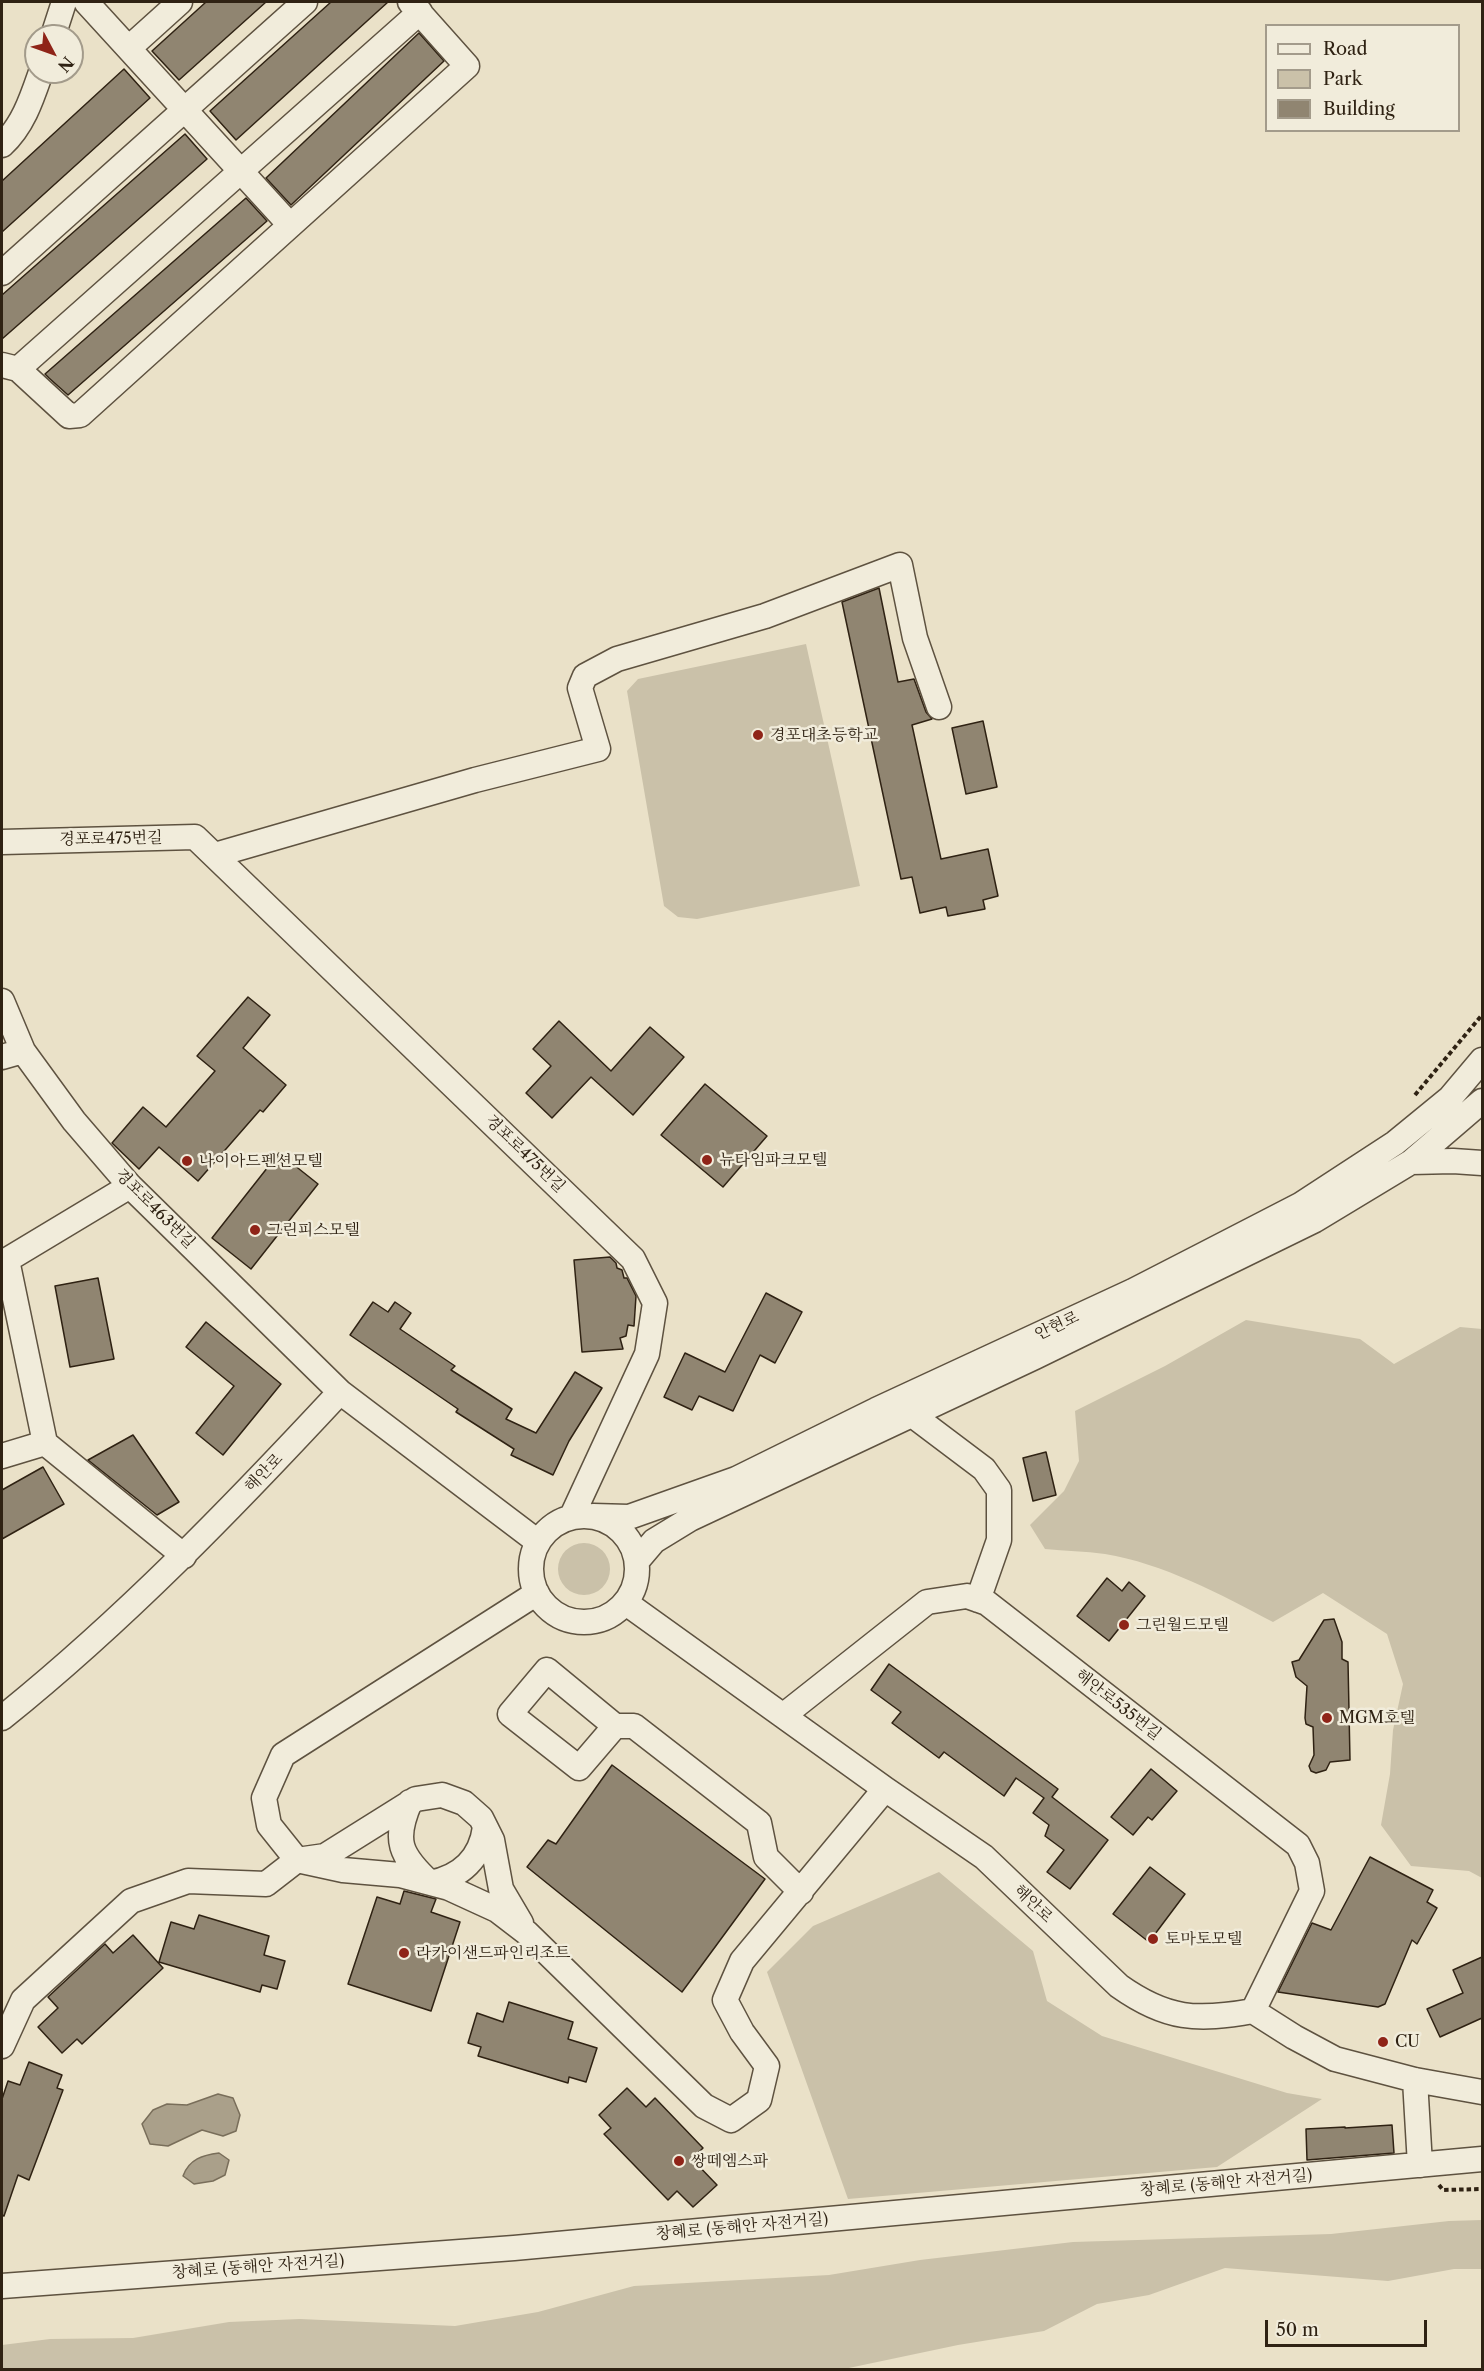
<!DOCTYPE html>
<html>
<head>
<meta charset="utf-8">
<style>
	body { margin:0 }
	#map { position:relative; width:1484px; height:2371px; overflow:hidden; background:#eae1c8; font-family:"Libre Caslon Text",serif }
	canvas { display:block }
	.frame { position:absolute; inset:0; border:3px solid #2f2213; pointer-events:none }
	.legend { position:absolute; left:1265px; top:24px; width:195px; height:108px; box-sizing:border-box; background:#f1ecdb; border:2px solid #a39b8b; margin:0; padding:8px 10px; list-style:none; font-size:18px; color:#2f2213 }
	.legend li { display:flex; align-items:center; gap:12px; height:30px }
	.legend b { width:30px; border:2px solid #a39b8b }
	.north { position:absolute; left:24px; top:24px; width:60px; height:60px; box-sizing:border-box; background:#f1ecdb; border:2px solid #a39b8b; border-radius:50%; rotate:131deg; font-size:16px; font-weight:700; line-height:24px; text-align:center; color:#2f2213 }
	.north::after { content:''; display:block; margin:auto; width:21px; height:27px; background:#8f2418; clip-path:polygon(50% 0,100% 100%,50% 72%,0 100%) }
	.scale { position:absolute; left:1265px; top:2320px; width:162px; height:27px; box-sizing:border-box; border:3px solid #2f2213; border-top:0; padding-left:8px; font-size:18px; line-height:21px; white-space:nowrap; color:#2f2213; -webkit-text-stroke:4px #f1ecdb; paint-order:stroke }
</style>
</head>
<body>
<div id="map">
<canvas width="1484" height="2371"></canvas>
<div class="frame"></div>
<ul class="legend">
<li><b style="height:8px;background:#f1ecdb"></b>Road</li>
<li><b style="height:16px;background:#cac1a9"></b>Park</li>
<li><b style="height:16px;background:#908571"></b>Building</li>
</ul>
<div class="north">N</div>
<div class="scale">50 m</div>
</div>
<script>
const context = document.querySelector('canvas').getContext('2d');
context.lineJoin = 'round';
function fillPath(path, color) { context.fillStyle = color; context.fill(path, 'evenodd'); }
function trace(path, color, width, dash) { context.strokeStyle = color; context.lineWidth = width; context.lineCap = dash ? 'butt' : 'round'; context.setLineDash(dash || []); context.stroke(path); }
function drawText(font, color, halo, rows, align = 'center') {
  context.font = font + ' "Libre Caslon Text","Noto Serif KR",serif'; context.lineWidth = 5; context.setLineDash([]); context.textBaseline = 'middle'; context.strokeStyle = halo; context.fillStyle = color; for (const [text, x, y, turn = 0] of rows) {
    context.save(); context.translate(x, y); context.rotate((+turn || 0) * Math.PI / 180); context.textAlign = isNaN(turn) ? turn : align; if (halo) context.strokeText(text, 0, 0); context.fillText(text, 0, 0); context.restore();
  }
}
const green = new Path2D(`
	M806,644L860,886L697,919L678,917L664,906L627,691L638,679Z
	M1246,1320L1360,1339L1394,1364L1460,1327L1482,1329V1878L1469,1871L1411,1866L1381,1825L1390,1774L1393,1730L1403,1684L1387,1634L1323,1593L1273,1622C1222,1595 1162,1563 1105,1554C1085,1551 1065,1551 1045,1549L1030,1525L1064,1491L1079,1461L1075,1411L1165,1366Z
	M558 1569a26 26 0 1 1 52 0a26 26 0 1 1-52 0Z
	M939,1872L1033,1951L1047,2001L1102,2036L1287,2093L1322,2099L1217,2167L848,2199L767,1972L813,1926Z
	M1482,2220V2269H1454L1388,2281L1225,2268L1149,2295L1097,2304L1044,2331L958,2345L844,2369H2V2345L50,2339L133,2338L229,2322L300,2319L455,2326L538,2312L634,2286L829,2275L920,2260L1073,2242L1331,2234L1449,2221Z`);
const water = new Path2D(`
	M218,2094L233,2098L240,2115L236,2131L223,2136L202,2130L168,2146L150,2144L142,2124L153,2110L167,2104L187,2105Z
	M219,2153L229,2160L225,2175L213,2181L194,2184L183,2176C189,2159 203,2155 219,2153Z`);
const building = new Path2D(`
	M206,2H266L179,80L152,51Z
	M331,2H388L236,140L210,111Z
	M419,33L444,61L291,205L266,178Z
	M124,69L150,98L2,232V181Z
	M185,134L207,159L2,339V295Z
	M246,198L267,221L68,395L49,378L45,374Z
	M879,588L898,682L914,679L926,712L932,719L912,725L941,859L988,849L998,896L983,900L985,909L948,916L946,907L920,913L912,877L901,879L842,602Z
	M983,721L997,787L966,794L952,728Z
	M248,997L270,1015L243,1048L286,1085L263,1112L260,1110L198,1181L159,1147L139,1169L112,1143L143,1107L166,1127L215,1071L197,1056Z
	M559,1021L611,1071L650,1027L684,1057L633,1115L591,1077L552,1118L526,1093L551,1066L533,1049Z
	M705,1084L767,1136L723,1187L661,1135Z
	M279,1153L318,1184L251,1269L212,1238Z
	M610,1257L616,1263L617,1268L622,1270L624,1278H627L636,1296L634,1326L628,1325L626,1336L620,1338L623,1349L582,1352L574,1260Z
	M98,1278L114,1359L70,1367L55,1286Z
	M766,1293L802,1312L775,1363L760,1355L733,1411L699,1396L692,1410L664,1397L685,1353L725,1372Z
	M373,1302L388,1312L395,1302L411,1313L400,1329L455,1366L451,1370L512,1409L506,1419L536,1433L575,1372L602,1388L569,1441L553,1475L511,1455L514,1449L456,1412L458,1409L350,1335Z
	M206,1322L281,1384L223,1455L196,1433L234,1386L186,1347Z
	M133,1435L179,1502L157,1515L88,1460Z
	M1046,1452L1056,1495L1033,1501L1023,1458Z
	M43,1467L64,1504L2,1539V1490Z
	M1107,1578L1122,1591L1129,1582L1145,1596L1109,1641L1077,1616Z
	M1334,1619L1342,1642V1659L1348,1662L1350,1760L1330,1762L1326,1770L1316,1773L1311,1771L1309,1766L1314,1755L1313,1727L1306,1724L1305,1718L1307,1686L1296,1677L1292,1662L1299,1660L1324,1620Z
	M889,1664L1058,1789L1052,1797L1108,1840L1070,1889L1047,1872L1064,1850L1045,1836L1049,1825L1033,1813L1044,1798L1016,1778L1004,1796L944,1752L939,1758L892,1723L901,1712L871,1690Z
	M612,1765L765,1879L682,1992L527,1867L548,1840L556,1844Z
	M1151,1769L1177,1791L1152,1820L1148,1817L1133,1835L1111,1817Z
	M1370,1857L1433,1890L1427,1902L1437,1908L1417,1944L1412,1940L1385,2004L1378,2007L1278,1992L1312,1923L1331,1930Z
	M1150,1867L1185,1894L1149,1942L1113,1914Z
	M404,1891L436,1899L431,1912L460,1922L431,2011L348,1984L377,1897L400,1904Z
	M199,1915L269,1936L264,1955L285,1961L277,1989L262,1985L260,1992L159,1962L171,1922L194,1929Z
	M133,1935L163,1968L82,2044L77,2039L62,2053L38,2027L58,2008L48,1997L105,1944L113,1953Z
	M1482,1957V2018L1440,2037L1427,2009L1463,1993L1453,1970Z
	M509,2002L573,2022L568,2039L597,2048L586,2082L569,2077L568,2083L478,2056L481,2047L468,2043L477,2013L503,2022Z
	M29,2062L62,2075L57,2088L63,2090L29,2180L18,2175L4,2216L2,2215V2099L8,2081L20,2085Z
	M627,2088L646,2107L655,2098L703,2148L692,2159L717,2185L693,2207L677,2191L668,2200L604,2134L611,2128L599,2115Z
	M1392,2125L1394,2153L1307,2160L1306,2129L1345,2127V2128Z`);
const path = new Path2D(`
	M1415,1095L1482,1015
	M1439,2185L1443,2190L1482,2189`);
const minor = new Path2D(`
	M86,2L290,225
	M53,36L64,2
	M129,48L180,2
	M2,145C23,126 32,98 41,72
	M2,273L305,2
	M2,365L18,369L69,416L80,415L467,66L410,2
	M18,369L420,12
	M2,842L195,837L633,1259L655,1303L647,1354L572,1516
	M215,855L475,780L598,749L580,688L585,676L617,659L765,616L900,565L915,638L939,707
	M2,1001L23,1051L74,1121L130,1186L340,1392
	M2,1057L23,1051
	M1411,1162L1453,1161L1482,1163
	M7,1260L45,1443L184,1556
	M2,1263L130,1186
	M911,1414L984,1469L999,1490V1540L978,1600
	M2,1456L45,1443
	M531 1569a53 53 0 1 1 106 0a53 53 0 1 1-106 0Z
	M593,1516L629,1517L736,1479L876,1410L1133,1291L1205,1254L1300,1205L1395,1143L1450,1098L1482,1060
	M637,1561L654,1541L690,1519L1035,1357L1315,1220L1411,1162L1482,1101
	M537,1593L283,1755L264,1798L269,1825L297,1860L343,1870L400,1875L449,1888L497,1910L527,1933L704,2106L731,2120L759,2100L767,2066L742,2032L725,2000L742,1961L885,1789
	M626,1603L885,1789L984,1857L1119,1986C1167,2020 1197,2021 1253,2011L1294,2037L1335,2059L1415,2080L1482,2092
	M784,1715L927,1602L967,1596L987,1603L1298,1845L1307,1863L1312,1891L1253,2011
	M2,1718C124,1620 233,1507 340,1392L538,1542
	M615,1726L547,1670L510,1714L579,1768L615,1726H634L759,1823L766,1857L801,1892
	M410,1802C393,1841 400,1855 430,1883C461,1877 481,1858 485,1827
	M2,2046L23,2000L131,1901L188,1881L266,1884L297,1860L325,1856L416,1799L442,1795L464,1803L481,1818L492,1840L501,1889L521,1923
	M1415,2080L1420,2165
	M2,2286L514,2248L1482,2159`);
const markers = [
	[758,735,6,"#8f2418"],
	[707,1160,6,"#8f2418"],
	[187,1161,6,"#8f2418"],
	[255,1230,6,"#8f2418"],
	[1124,1625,6,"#8f2418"],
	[1327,1718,6,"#8f2418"],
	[1153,1939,6,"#8f2418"],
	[404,1953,6,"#8f2418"],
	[1383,2042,6,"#8f2418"],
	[679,2161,6,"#8f2418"]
];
const poiNames = [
	["경포대초등학교",770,735],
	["뉴타임파크모텔",719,1160],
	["나이아드펜션모텔",199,1161],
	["그린피스모텔",267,1230],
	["그린월드모텔",1136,1625],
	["MGM호텔",1339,1718],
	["토마토모텔",1165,1939],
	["라카이샌드파인리조트",416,1953],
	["CU",1395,2042],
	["쌍떼엠스파",691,2161]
];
const streetNames = [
	["경포로475번길",111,839,-1],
	["경포로475번길",525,1154,44],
	["경포로463번길",155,1209,45],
	["안현로",1057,1326,-25],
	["해안로",264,1473,-46],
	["해안로535번길",1118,1705,38],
	["해안로",1033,1904,44],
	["창혜로 (동해안 자전거길)",1226,2183,-5],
	["창혜로 (동해안 자전거길)",742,2227,-5],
	["창혜로 (동해안 자전거길)",258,2267,-4]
];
fillPath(green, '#cac1a9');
fillPath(water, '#aaa08a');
trace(water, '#796e5a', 1.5);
fillPath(building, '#908571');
trace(building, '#2f2213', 1.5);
trace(minor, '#5e5240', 27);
trace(path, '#2f2213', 4, [4.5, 3]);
trace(minor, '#f1ecdb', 24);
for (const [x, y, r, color] of markers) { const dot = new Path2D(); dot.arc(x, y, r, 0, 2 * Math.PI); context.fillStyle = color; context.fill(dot); trace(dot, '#f1ecdb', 2); }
drawText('16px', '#2f2213', '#f1ecdb', poiNames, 'left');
drawText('16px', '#2f2213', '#f1ecdb', streetNames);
</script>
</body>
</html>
